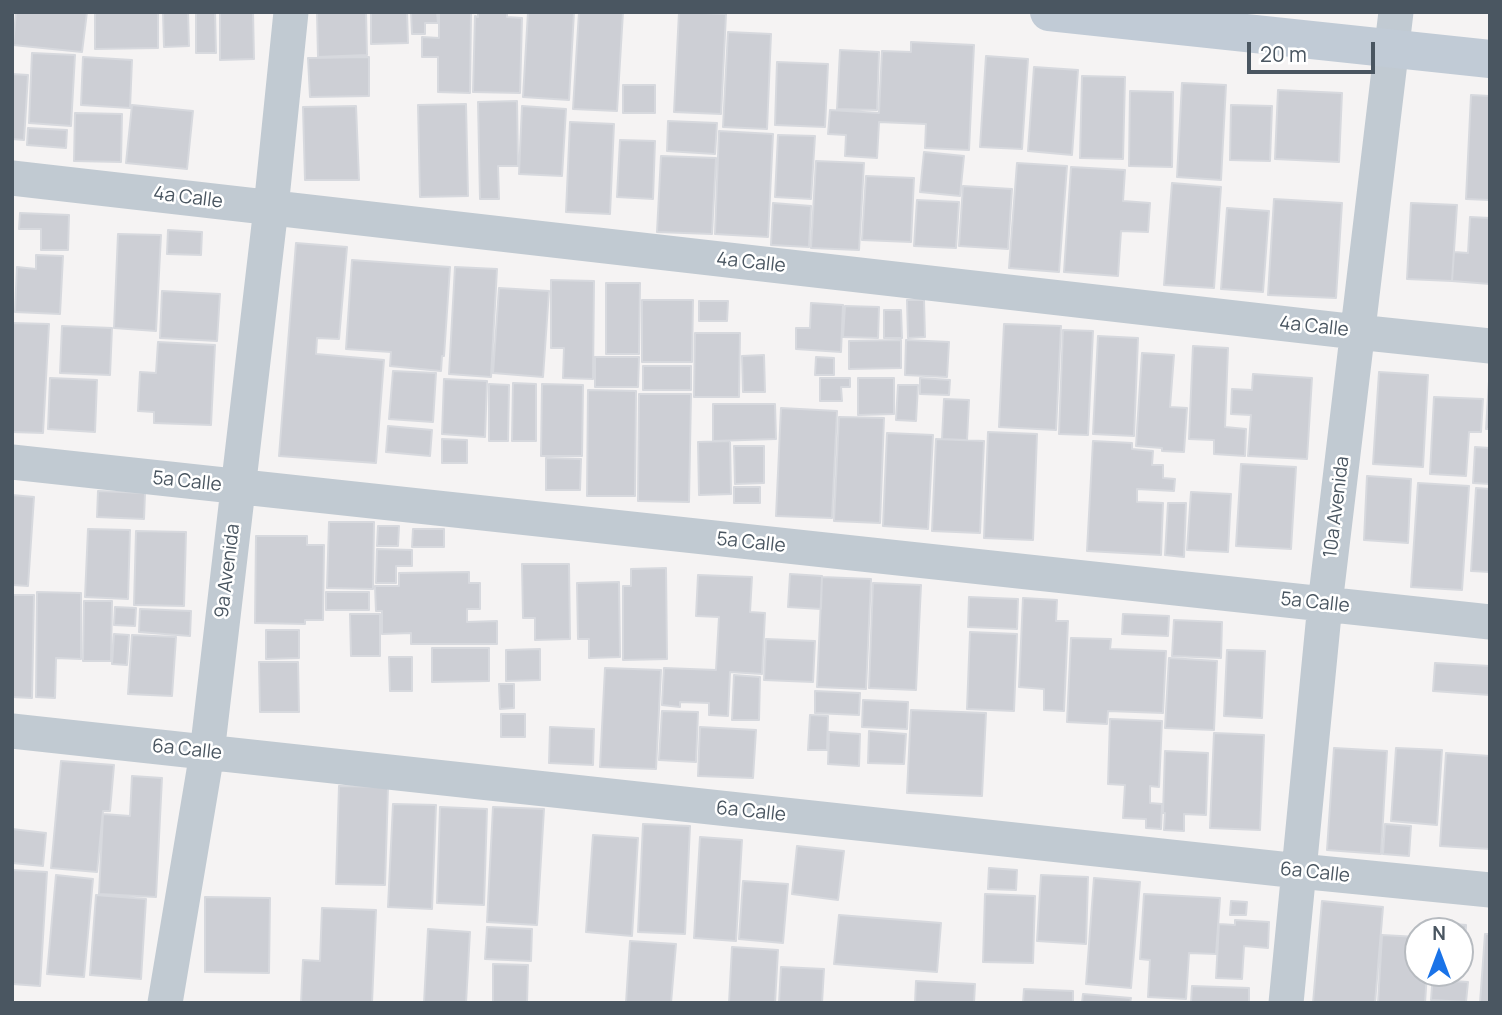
<!DOCTYPE html>
<html>
<head>
<meta charset="utf-8">
<style>
	body { margin:0 }
	#map { position:relative; width:1502px; height:1015px; overflow:hidden; background:#f5f3f3; font-family:Manrope,sans-serif }
	canvas { display:block }
	.frame { position:absolute; inset:0; border:14px solid #4a5661; pointer-events:none }
	.north { position:absolute; left:1404px; top:917px; width:70px; height:70px; box-sizing:border-box; background:#fff; border:2px solid #b7bbc0; border-radius:50%; rotate:0deg; font-size:19px; font-weight:700; line-height:28px; text-align:center; color:#4a5661 }
	.north::after { content:''; display:block; margin:auto; width:24px; height:32px; background:#1a73e8; clip-path:polygon(50% 0,100% 100%,50% 72%,0 100%) }
	.scale { position:absolute; left:1247px; top:42px; width:128px; height:32px; box-sizing:border-box; border:4px solid #4a5661; border-top:0; padding-left:9px; font-size:21px; line-height:24px; white-space:nowrap; color:#4a5661; -webkit-text-stroke:5px #fff; paint-order:stroke }
</style>
</head>
<body>
<div id="map">
<canvas width="1502" height="1015"></canvas>
<div class="frame"></div>
<div class="north">N</div>
<div class="scale">20 m</div>
</div>
<script>
const context = document.querySelector('canvas').getContext('2d');
context.lineJoin = 'round';
function fillPath(path, color) { context.fillStyle = color; context.fill(path, 'evenodd'); }
function trace(path, color, width, dash) { context.strokeStyle = color; context.lineWidth = width; context.lineCap = dash ? 'butt' : 'round'; context.setLineDash(dash || []); context.stroke(path); }
function drawText(font, color, halo, rows, align = 'center') {
  context.font = font + ' Manrope,sans-serif'; context.lineWidth = 5; context.setLineDash([]); context.textBaseline = 'middle'; context.strokeStyle = halo; context.fillStyle = color; for (const [text, x, y, turn = 0] of rows) {
    context.save(); context.translate(x, y); context.rotate((+turn || 0) * Math.PI / 180); context.textAlign = isNaN(turn) ? turn : align; if (halo) context.strokeText(text, 0, 0); context.fillText(text, 0, 0); context.restore();
  }
}
const building = new Path2D(`
	M16,12H87L82,52L13,45Z
	M95,12H158V48L95,49Z
	M163,12H188L189,46L164,47Z
	M196,12H215L216,53H196Z
	M220,12H253L254,59L220,60Z
	M317,12H366L367,55L318,57Z
	M371,12H407L408,43L371,44Z
	M411,12H437L438,23H425V34H412Z
	M439,12H471L470,93L438,92V57H422V37L439,38Z
	M478,12H507V17L522,18L520,93L473,92L475,16L478,17Z
	M528,12H574L569,100L523,97Z
	M579,12H623L617,111L573,109Z
	M679,12L726,14L721,114L674,112Z
	M728,32L771,34L767,129L723,127Z
	M911,42L974,45L969,150L925,148L926,124L879,122L877,158L845,156L846,135L828,134L830,110L879,113L882,51L911,52Z
	M840,50L879,52L877,110L837,109Z
	M32,53L75,55L71,126L29,123Z
	M986,56L1028,59L1022,149L980,147Z
	M83,57L132,60L130,108L81,105Z
	M369,57V96L310,97L308,58Z
	M777,62L828,64L825,127L775,125Z
	M1034,67L1078,70L1072,155L1028,151Z
	M12,74L28,75L24,140L12,139Z
	M1082,76L1125,77L1123,159L1080,158Z
	M1182,83L1226,85L1221,180L1177,177Z
	M623,85H655V113H623Z
	M1278,90L1342,93L1339,162L1275,159Z
	M1130,91L1173,92L1172,167L1129,166Z
	M1471,95L1490,96V200L1466,199Z
	M517,101L518,166H498L499,199H480L478,102Z
	M466,104L468,196L420,197L418,105Z
	M132,105L193,111L187,169L126,163Z
	M1231,105L1272,106L1270,161L1230,160Z
	M356,106L359,180H305L303,107Z
	M522,106L566,109L562,176L519,174Z
	M75,113L122,114L121,162L74,161Z
	M668,121L717,123L715,154L667,151Z
	M570,122L614,124L610,214L566,212Z
	M28,128L67,130L66,148L27,145Z
	M719,131L773,134L768,237L715,234Z
	M778,135L815,136L811,199L775,197Z
	M620,140L655,141L653,199L617,197Z
	M924,152L964,156L960,196L920,192Z
	M661,156L716,158L712,234L657,232Z
	M816,161L864,163L859,250L811,248Z
	M1017,163L1067,166L1059,272L1009,268Z
	M1071,167L1125,170L1123,201L1150,203L1148,232L1121,231L1118,276L1064,272Z
	M866,176L914,178L911,242L862,240Z
	M1172,183L1221,187L1214,288L1164,285Z
	M963,186L1012,189L1008,249L959,246Z
	M1274,199L1342,203L1336,298L1268,295Z
	M917,200L959,202L956,248L914,246Z
	M773,203L811,206L809,247L771,245Z
	M1411,203L1457,205L1452,281L1407,279Z
	M1227,208L1269,211L1263,292L1221,289Z
	M20,213L69,215L68,250H41V229H19Z
	M1470,217L1490,218V284L1452,281L1454,252L1468,253Z
	M168,230L202,232L201,255L167,254Z
	M118,234L161,235L156,331L114,328Z
	M296,243L347,247L339,339L317,338L316,354L384,360L376,463L279,456Z
	M36,255L63,256L60,314L15,312L17,267L36,269Z
	M352,260L450,267L444,356H442L441,371L390,366L391,352L346,349Z
	M455,267L497,269L491,377L449,374Z
	M551,280L594,281L593,379L563,378L564,348H551Z
	M606,283H640L639,354H606Z
	M499,288L549,291L543,377L493,373Z
	M162,291L220,294L217,341L160,338Z
	M642,300H693L692,362H642Z
	M907,300H924L925,337L908,338Z
	M699,301H728L727,321H699Z
	M811,303L843,305L841,352L796,349V328H810Z
	M845,306L879,307L878,338L843,337Z
	M884,310H901L902,338H884Z
	M12,323L49,324L43,433L12,432Z
	M1004,324L1061,326L1056,430L999,427Z
	M62,326L112,328L110,375L60,373Z
	M1063,330L1093,331L1088,435L1059,434Z
	M695,333H740L739,397H694Z
	M1098,336L1138,338L1134,436L1093,434Z
	M901,340V368L849,369V341Z
	M906,340L949,342L947,377L905,375Z
	M158,342L215,345L211,425L154,423V412L138,411L140,372L156,373Z
	M1193,346L1228,348L1225,427L1246,429L1245,456L1214,454V440L1189,439Z
	M1142,353L1174,355L1170,407L1187,408L1184,452L1162,451V448L1136,446Z
	M764,355L765,392H743L742,356Z
	M595,357H639L638,387H595Z
	M816,357L834,358V375H815Z
	M643,366H691V390H643Z
	M393,371L436,373L433,422L389,419Z
	M1379,372L1428,375L1423,467L1373,464Z
	M1253,374L1312,378L1307,459L1248,456L1251,415L1231,414L1232,389L1252,390Z
	M50,378L97,380L95,432L48,429Z
	M820,378H850V387H841L842,401H820Z
	M858,378H894V414L858,415Z
	M920,378L950,380L949,395L920,394Z
	M444,379L487,381L485,437L442,434Z
	M1489,381H1490V429H1486Z
	M513,383L536,384V441H512Z
	M489,384L509,385L508,441H489Z
	M542,384L583,385L582,456H541Z
	M898,385H918L916,421L896,420Z
	M588,390L636,391L635,496H587Z
	M639,394H691L689,502L638,501Z
	M1434,397L1483,399L1481,432H1469L1466,476L1430,474Z
	M944,399L969,400L967,440L942,439Z
	M713,404H775L776,439L713,441Z
	M781,408L837,411L832,518L776,516Z
	M839,417L884,418L880,523L834,521Z
	M388,426L432,430L430,456L386,452Z
	M988,432L1037,434L1033,540L984,538Z
	M887,433L933,435L928,529L883,526Z
	M442,439L467,440V463H442Z
	M936,439L984,441L980,533L932,531Z
	M730,441L731,494L699,495L698,442Z
	M1093,441L1132,443V449L1153,451L1152,465H1163V478L1175,479L1174,491L1137,489V502L1163,503L1161,555L1087,551Z
	M734,446H764V483L735,484Z
	M1475,447L1490,448V484L1473,483Z
	M546,458L581,459L580,490H546Z
	M1241,464L1296,467L1291,549L1236,546Z
	M1367,476L1411,479L1408,543L1364,540Z
	M1418,483L1469,486L1462,590L1411,587Z
	M734,487H760V503H734Z
	M1476,488L1490,489V572L1471,571Z
	M98,491L145,493L144,519L97,517Z
	M1191,492L1231,494L1228,552L1187,550Z
	M12,495L34,497L28,586L12,585Z
	M1168,503H1186L1184,557L1165,555Z
	M329,522H374L373,589L327,588Z
	M378,526H399L398,546H377Z
	M88,529L130,530L128,599L85,597Z
	M413,529H444V547H412Z
	M136,531L186,532L184,606L134,605Z
	M256,536H307V545H324L323,620H305V624L255,623Z
	M377,549L412,550V566H396V583H376Z
	M522,564H569L570,639L535,640V618H523Z
	M666,568L667,659L623,660V586H631V569Z
	M469,572V583H480V609H467V622L497,621V644H411V633L382,634V611H376L375,586H399V573Z
	M790,574L822,576L821,609L788,607Z
	M698,575L752,577L750,612L765,613L762,674L730,672L728,716L709,715V703L680,702V707L662,705L664,668L716,670L719,617L696,616Z
	M822,577L871,579L866,689L817,687Z
	M619,582L620,657L589,658V639H578L577,583Z
	M873,583L921,585L916,690L869,688Z
	M37,592L81,593V659L56,658L55,698L36,697Z
	M326,592H369V610H326Z
	M12,595H34L32,698L12,697Z
	M969,597L1018,599L1017,629L968,627Z
	M1023,598L1057,600L1056,621H1068L1064,711L1044,710V689L1019,687Z
	M84,601H112L111,661H83Z
	M115,607L136,608L135,626L114,625Z
	M140,609L191,611L190,636L139,632Z
	M350,614H380V656H351Z
	M1123,614L1169,616L1168,636L1122,634Z
	M1174,620L1222,622L1221,658L1172,656Z
	M266,630H299V658L266,659Z
	M970,632L1017,634L1014,711L967,709Z
	M114,634L129,635L127,665L112,664Z
	M132,635L176,637L172,696L128,694Z
	M1071,638L1111,639L1110,649L1166,651L1163,713L1108,711L1107,724L1067,722Z
	M766,639L815,641L813,682L764,680Z
	M432,648H489V681L432,682Z
	M540,649V680L506,681V650Z
	M1227,650L1265,651L1262,718L1224,716Z
	M389,657H412V691H390Z
	M1169,658L1217,661L1214,730L1165,728Z
	M259,662H298L299,712H260Z
	M1435,663L1490,666V695L1433,691Z
	M605,668L661,670L656,769L600,767Z
	M734,675L760,677L759,720H732Z
	M499,684H514V708L500,709Z
	M815,691L860,693L859,715L815,713Z
	M863,700L908,702L907,729L862,727Z
	M911,710L986,713L982,796L907,793Z
	M662,711L698,712L696,762L659,760Z
	M501,714H525V737H501Z
	M810,715L828,716L827,750H808Z
	M1110,719L1162,721L1159,787L1150,786V803L1162,804L1161,829L1146,828V819L1123,818L1125,785L1108,784Z
	M550,727L594,729L593,765L549,763Z
	M700,727L756,730L753,778L698,776Z
	M869,731L906,734L904,764L868,763Z
	M829,732L860,734L859,766L828,764Z
	M1214,733L1264,735L1260,830L1210,828Z
	M1334,748L1387,751L1381,854L1327,850Z
	M1396,748L1442,750L1437,825L1391,821Z
	M1165,751L1208,753L1206,815L1184,814V831L1164,830L1165,813H1163Z
	M1446,753L1490,756V849L1440,846Z
	M61,761L114,765L110,811H103L97,872L51,868Z
	M132,776L162,778L156,897L99,894L103,814L130,816Z
	M339,786L388,787L385,885L336,884Z
	M393,804L436,805L432,909L388,907Z
	M440,807L487,809L484,905L437,903Z
	M493,807L544,809L537,925L487,922Z
	M643,824L690,826L685,934L638,932Z
	M1385,824L1411,826L1409,856L1383,854Z
	M12,829L46,833L43,866L12,863Z
	M593,835L638,838L632,936L586,932Z
	M700,837L742,840L736,941L694,938Z
	M797,846L844,851L838,900L792,894Z
	M989,868L1017,870L1016,890L988,889Z
	M12,870L47,872L40,986L12,984Z
	M56,875L93,879L84,977L47,974Z
	M1041,875L1088,877L1086,944L1037,941Z
	M1094,878L1140,882L1131,988L1086,984Z
	M743,881L788,884L783,943L739,939Z
	M985,894L1035,896L1033,963L983,962Z
	M1144,894L1220,898L1216,954L1189,953L1186,999L1148,997L1150,960L1140,959Z
	M96,895L146,899L141,979L90,975Z
	M205,897L270,898L269,973L205,972Z
	M1231,901L1247,902L1246,915H1230Z
	M1322,901L1383,907L1375,1003H1313Z
	M322,908L376,910L372,1003H301L303,960L320,961Z
	M839,915L941,923L937,972L834,964Z
	M1235,920L1269,922L1268,948L1244,946L1242,979L1216,978L1219,924L1235,925Z
	M1443,923L1466,925L1465,952H1460V931H1443Z
	M487,927L532,929L531,961L485,959Z
	M428,929L470,932L466,1003H424Z
	M1485,934H1490V1003H1480Z
	M1382,935L1418,937V973H1427L1425,1003H1378Z
	M630,941L676,944L671,1003H626Z
	M732,947L778,950L775,1003H729Z
	M493,964L528,965L527,1003H493Z
	M781,967L824,969L822,1003H779Z
	M1433,973H1454L1453,981L1468,982L1466,1002L1431,1000Z
	M916,981L975,984L974,1003H915Z
	M1192,986L1249,988V1003H1191Z
	M1024,989L1073,991V1003H1023Z
	M1083,994L1131,998L1130,1003H1082Z`);
const street = new Path2D(`
	M12,178L1357,332L1490,346
	M12,462L1490,622
	M12,731L1299,871L1490,890
	M165,1003L207,753L271,208L291,12
	M1286,1003L1325,604L1396,12`);
const secondary = new Path2D(`
	M1049,12L1490,59`);
const streetNames = [
	["4a Calle",188,198,7],
	["4a Calle",751,263,6],
	["4a Calle",1314,327,6],
	["5a Calle",187,482,6],
	["10a Avenida",1337,507,-83],
	["5a Calle",751,543,6],
	["9a Avenida",228,571,-83],
	["5a Calle",1315,603,6],
	["6a Calle",187,750,6],
	["6a Calle",751,812,6],
	["6a Calle",1315,873,6]
];
fillPath(building, '#cdcfd5');
trace(building, '#d7d9de', 2);
trace(street, '#c1cad2', 35);
trace(secondary, '#c1cbd6', 38);
drawText('19px', '#4a5661', '#fff', streetNames);
</script>
</body>
</html>
